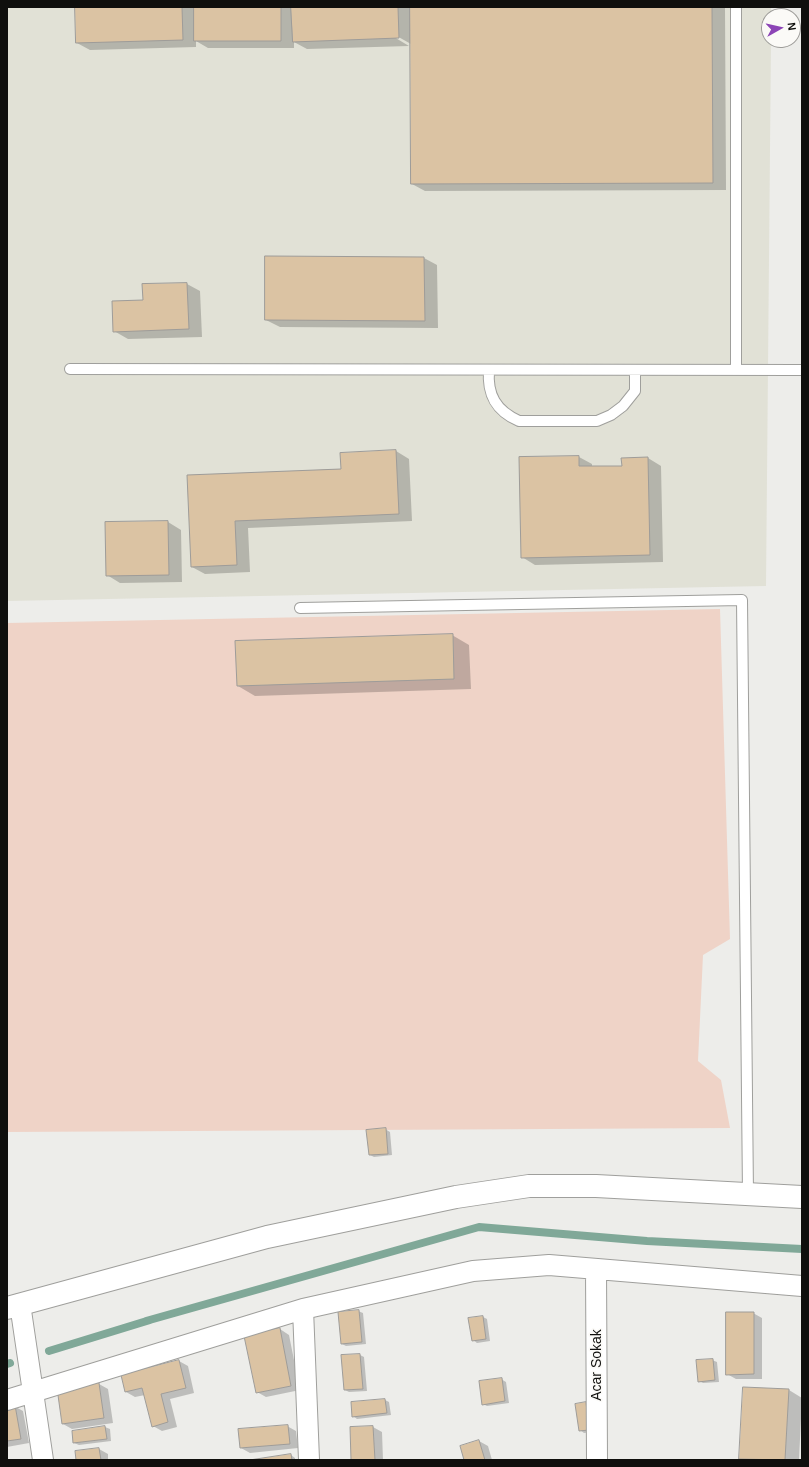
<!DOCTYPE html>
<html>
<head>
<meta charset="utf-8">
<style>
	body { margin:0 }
	#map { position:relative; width:809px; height:1467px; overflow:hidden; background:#ededea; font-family:Arial,sans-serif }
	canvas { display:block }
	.frame { position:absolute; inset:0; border:8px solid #0f0f0d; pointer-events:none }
	.north { position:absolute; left:761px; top:8px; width:40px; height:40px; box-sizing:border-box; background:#fbfaf7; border:1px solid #9d9c99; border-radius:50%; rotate:82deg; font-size:11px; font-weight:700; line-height:16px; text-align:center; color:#0f0f0d }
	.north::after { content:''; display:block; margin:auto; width:14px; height:18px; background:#8c44b6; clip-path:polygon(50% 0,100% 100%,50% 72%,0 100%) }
</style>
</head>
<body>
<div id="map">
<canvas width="809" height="1467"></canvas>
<div class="frame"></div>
<div class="north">N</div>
</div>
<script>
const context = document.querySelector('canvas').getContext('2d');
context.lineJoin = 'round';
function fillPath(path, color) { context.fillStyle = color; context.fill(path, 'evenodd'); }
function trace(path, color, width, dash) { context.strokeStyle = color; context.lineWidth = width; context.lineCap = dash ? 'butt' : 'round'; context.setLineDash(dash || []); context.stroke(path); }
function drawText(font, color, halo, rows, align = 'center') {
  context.font = font + ' Arial,sans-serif'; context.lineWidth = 3; context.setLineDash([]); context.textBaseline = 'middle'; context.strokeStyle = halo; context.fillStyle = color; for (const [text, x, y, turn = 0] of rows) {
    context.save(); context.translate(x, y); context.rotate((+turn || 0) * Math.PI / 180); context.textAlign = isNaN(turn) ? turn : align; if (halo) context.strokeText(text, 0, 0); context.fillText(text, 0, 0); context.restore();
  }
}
const built = new Path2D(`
	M7,7H771V16H769V40H771L766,586L7,601Z`);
const green = new Path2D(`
	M720,609L730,939L703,955L698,1061L721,1080L730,1128L7,1132V623Z`);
const shadow = new Path2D(`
	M76,7H725L726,190L425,191L412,184L411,44L395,35L394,37L409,46L307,49L294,42V48H208L196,41V47L90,50L77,43Z
	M266,257L424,258L437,265L438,328L280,327L266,320Z
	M187,284L200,291L202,337L128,339L114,331L144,301Z
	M396,451L409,459L412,521L248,528L250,572L205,574L192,567L188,476L342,469L341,454Z
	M579,457L592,464V467H623L648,458L661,466L663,562L535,565L522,557Z
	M168,522L181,530L182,582L120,583L107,575Z
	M452,635L469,645L471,689L255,696L238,686Z
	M385,1129L390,1132L392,1155L374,1157L370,1155Z
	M358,1311L363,1313L366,1344L346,1346L342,1344Z
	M753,1313L762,1318V1379H736L727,1374Z
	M483,1317L487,1319L490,1341L477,1343L473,1340Z
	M280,1329L289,1335L300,1390L266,1397L257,1392Z
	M360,1355L364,1357L367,1391L349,1392L345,1390Z
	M712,1360L717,1362L719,1382L703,1383L699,1381Z
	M179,1361L188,1366L194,1393L170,1399L177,1427L162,1431L153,1426L145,1395L135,1397L126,1392L122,1376Z
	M501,1379L506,1382L509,1403L487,1406L483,1404Z
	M99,1384L108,1389L113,1423L72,1429L63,1424L58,1389Z
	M744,1388L789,1390L802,1398L799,1460H743L740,1458Z
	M385,1400L389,1402L391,1415L357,1419L353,1416Z
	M586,1403L590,1406L593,1432L584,1433L580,1430Z
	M14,1406L23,1411L29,1443L7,1447V1408Z
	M287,1426L296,1431L298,1448L250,1453L241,1448Z
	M105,1427L110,1429L111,1441L79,1445L74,1443L73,1432Z
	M373,1427L382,1432L383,1460H352Z
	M479,1441L488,1446L492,1460H465Z
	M99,1449L108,1454V1460H77Z
	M291,1455L295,1458V1460H254Z`);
const stream = new Path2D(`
	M146,1321L479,1227L647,1241L802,1249
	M49,1351L150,1320
	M7,1364L10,1363`);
const building = new Path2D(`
	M75,7H182L183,40L76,43Z
	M194,7H281V41H194Z
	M291,7H398L399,38L293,42Z
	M410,7H712L713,183L411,184Z
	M265,256L424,257L425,321L265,320Z
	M187,283L189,329L113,332L112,301L143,300L142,284Z
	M396,450L399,514L235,521L237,565L191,567L187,475L341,469L340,453Z
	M579,456V466H622L621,458L648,457L650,555L521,558L519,457Z
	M168,521L169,575L106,576L105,522Z
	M453,634L454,679L237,686L235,641Z
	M386,1128L388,1154L369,1155L366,1130Z
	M359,1310L362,1342L341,1344L338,1312Z
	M726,1312H754V1374L726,1375Z
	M483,1316L486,1339L472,1341L468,1318Z
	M280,1328L291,1386L256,1393L244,1336Z
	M360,1354L363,1389L344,1390L341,1355Z
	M713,1359L715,1380L698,1382L696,1360Z
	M179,1360L186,1388L161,1394L168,1422L152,1427L142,1388L125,1392L121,1375Z
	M502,1378L505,1401L482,1405L479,1381Z
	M99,1383L104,1418L62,1424L57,1388Z
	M743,1387L789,1389L785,1460L739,1459Z
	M385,1399L387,1413L352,1417L351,1402Z
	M586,1402L589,1430L579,1431L575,1404Z
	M15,1405L21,1439L7,1441V1407Z
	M288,1425L290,1444L240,1448L238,1429Z
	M105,1426L107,1439L73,1443L72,1431Z
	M373,1426L375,1460H351L350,1427Z
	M479,1440L485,1460H464L460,1446Z
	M99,1448L101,1460H76L75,1451Z
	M291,1454L292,1460H250Z`);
const service = new Path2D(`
	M736,7V370
	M70,369L802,370
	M489,370C487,395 496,411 519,421H597L611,415L623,406L635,391V370
	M300,608L742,600L748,1194`);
const minor = new Path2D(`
	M596,1269L597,1460
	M20,1304L43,1460
	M303,1309L309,1460
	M7,1400L303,1309L473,1271L549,1265L802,1286`);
const tertiary = new Path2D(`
	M7,1308L267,1237L456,1197L529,1186H596L802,1197`);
const streetNames = [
	["Acar Sokak",597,1365,-90]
];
fillPath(built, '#e1e1d6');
fillPath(green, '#efd3c7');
fillPath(shadow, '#0003');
trace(stream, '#80a898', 8);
fillPath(building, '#dbc3a3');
trace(building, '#9e9c99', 1);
trace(service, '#9f9f9c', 12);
trace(minor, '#9f9f9c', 22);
trace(tertiary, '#9f9f9c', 24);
trace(service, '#fff', 10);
trace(minor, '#fff', 20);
trace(tertiary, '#fff', 22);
drawText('14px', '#0f0f0d', '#fbfaf7', streetNames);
</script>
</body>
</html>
